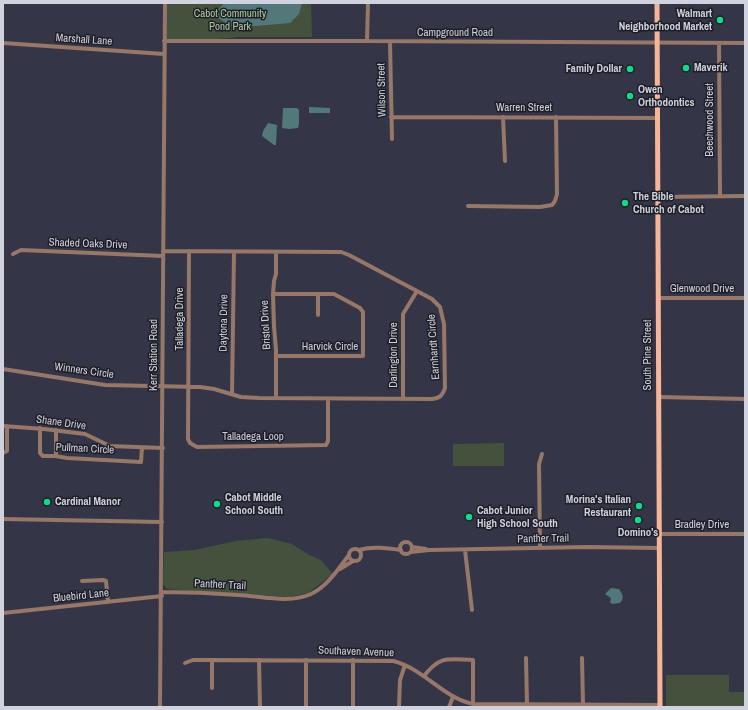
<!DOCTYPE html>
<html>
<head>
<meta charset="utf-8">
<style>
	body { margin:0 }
	#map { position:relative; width:748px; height:710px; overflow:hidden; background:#343648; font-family:"Archivo Narrow",sans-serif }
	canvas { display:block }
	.frame { position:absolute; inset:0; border:4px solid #d0d2dd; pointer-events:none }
</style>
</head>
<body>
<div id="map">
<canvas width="748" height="710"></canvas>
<div class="frame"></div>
</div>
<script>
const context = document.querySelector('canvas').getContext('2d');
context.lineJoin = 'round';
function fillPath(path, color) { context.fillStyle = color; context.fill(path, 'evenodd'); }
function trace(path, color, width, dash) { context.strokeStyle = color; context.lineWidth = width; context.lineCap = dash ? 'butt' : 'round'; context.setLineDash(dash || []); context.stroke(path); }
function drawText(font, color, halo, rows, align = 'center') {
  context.font = font + ' "Archivo Narrow",sans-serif'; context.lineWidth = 3; context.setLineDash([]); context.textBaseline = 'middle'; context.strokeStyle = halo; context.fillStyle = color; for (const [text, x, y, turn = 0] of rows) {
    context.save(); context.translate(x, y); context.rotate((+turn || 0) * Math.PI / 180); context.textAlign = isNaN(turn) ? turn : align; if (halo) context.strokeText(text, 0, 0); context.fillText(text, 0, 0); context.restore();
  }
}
const green = new Path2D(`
	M166,3H311L312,37H240L197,41H164Z
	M504,443V466H453V444Z
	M268,538L292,544L309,555L321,560L333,574L308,593L289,597L167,589L163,584L164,552L194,550L236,541Z
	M666,675H729V692H745V707H666Z`);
const water = new Path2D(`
	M224,3H302L299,14L290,23L256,26H231L218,18L217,11Z
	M309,107L330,108V113H309Z
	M283,108H297L299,110V124L298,128L289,129L282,128Z
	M268,123L277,125L276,145H274L262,136L263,131Z
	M611,588L619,589C622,594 625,597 620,603L612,604L610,602L611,598L605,594Z`);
const minor = new Path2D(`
	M164,41H367L745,43
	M367,41L368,3
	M390,42L392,139
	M3,43L164,54
	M719,43L720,196
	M391,117L657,118
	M503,117L505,161
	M657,197L745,196
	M468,206L540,207L552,205L555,201L557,194L556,117
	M189,251L188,439L190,443L197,447L326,445L328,441V399
	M276,252V274L274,281L273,294L274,326L276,350V398
	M13,254L21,250L163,256
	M273,294H334L360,308L363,312V356H276
	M318,294V315
	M658,298H745
	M3,369L105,385L200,387L214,389L241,397L259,398L432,399C440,398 442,396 445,388L444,324L440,307L432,299L349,255L341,252L163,251
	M232,394L234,252
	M659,397L745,399
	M403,399V314L417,291
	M3,426L44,429L85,434L110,446L163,448
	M40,428V453L43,456H55L67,458L141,462L142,447
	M3,453L7,451V426
	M56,456V430
	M3,519L162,522
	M659,534H745
	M400 548a6 6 0 1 1 12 0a6 6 0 1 1-12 0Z
	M412,547L426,549
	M540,548L539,464L542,454
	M349 555a6 6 0 1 1 12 0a6 6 0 1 1-12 0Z
	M359,550C372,546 387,548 401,550
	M465,550L472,610
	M411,552L429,550L587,547L659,548
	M340,569L353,561
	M82,581L103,580L106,581L108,602
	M162,592C187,592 213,593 238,595C261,596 289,604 311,594C328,586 338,569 349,555
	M3,613L162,596
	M526,658L527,704
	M582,658L583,704
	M259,660L260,707
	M306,660V707
	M353,660V707
	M185,663L193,660H212L393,661C423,668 443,698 473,704L660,705
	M424,676C440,655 448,659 473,660V704
	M212,688V660
	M160,707L165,3
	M399,707L400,680L405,665
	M449,707L453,697`);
const major = new Path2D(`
	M657,3L660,707`);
const markers = [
	[720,20,4,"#14d989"],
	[686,68,4,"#14d989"],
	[630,69,4,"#14d989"],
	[630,96,4,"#14d989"],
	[625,203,4,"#14d989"],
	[47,502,4,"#14d989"],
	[217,504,4,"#14d989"],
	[639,506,4,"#14d989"],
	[469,517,4,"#14d989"],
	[638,520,4,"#14d989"]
];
const parkNames = [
	["Cabot Community",230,14],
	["Pond Park",230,27]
];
const poiNames = [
	["Walmart",712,14,"right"],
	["Neighborhood Market",712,27,"right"],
	["Maverik",694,68],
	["Family Dollar",622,69,"right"],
	["Owen",638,90],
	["Orthodontics",638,103],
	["The Bible",633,197],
	["Church of Cabot",633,210],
	["Cabot Middle",225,498],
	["School South",225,511],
	["Morina's Italian",631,500,"right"],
	["Restaurant",631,513,"right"],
	["Cardinal Manor",55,502],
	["Cabot Junior",477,511],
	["High School South",477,524],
	["Domino's",638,533,"center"]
];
const streetNames = [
	["Campground Road",455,33],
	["Marshall Lane",84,40,4],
	["Wilson Street",382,90,-91],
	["Warren Street",524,108],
	["Beechwood Street",710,120,-90],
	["Shaded Oaks Drive",88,244,2],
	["Glenwood Drive",702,289],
	["Talladega Drive",180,319,-90],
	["Daytona Drive",224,323,-89],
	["Bristol Drive",266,325,-93],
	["Harvick Circle",330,347],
	["Earnhardt Circle",434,347,-94],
	["Kerr Station Road",154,355,-90],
	["Darlington Drive",394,355,-90],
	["South Pine Street",648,355,-90],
	["Winners Circle",84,371,8],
	["Shane Drive",61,423,8],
	["Talladega Loop",253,437],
	["Pullman Circle",85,449,3],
	["Bradley Drive",702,525],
	["Panther Trail",543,539,-1],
	["Panther Trail",220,585,3],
	["Bluebird Lane",81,596,-6],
	["Southaven Avenue",356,652,2]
];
fillPath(green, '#43513d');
fillPath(water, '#537879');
trace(minor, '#977768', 4);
trace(major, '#f6b596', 5);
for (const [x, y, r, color] of markers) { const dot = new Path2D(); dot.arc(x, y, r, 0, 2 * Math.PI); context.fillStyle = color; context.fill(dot); trace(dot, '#1d1e26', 1.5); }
drawText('11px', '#abcc9e', '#1d1e26', parkNames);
drawText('bold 11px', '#d0d2dd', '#1d1e26', poiNames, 'left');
drawText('11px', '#d0d2dd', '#1d1e26', streetNames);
</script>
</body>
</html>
